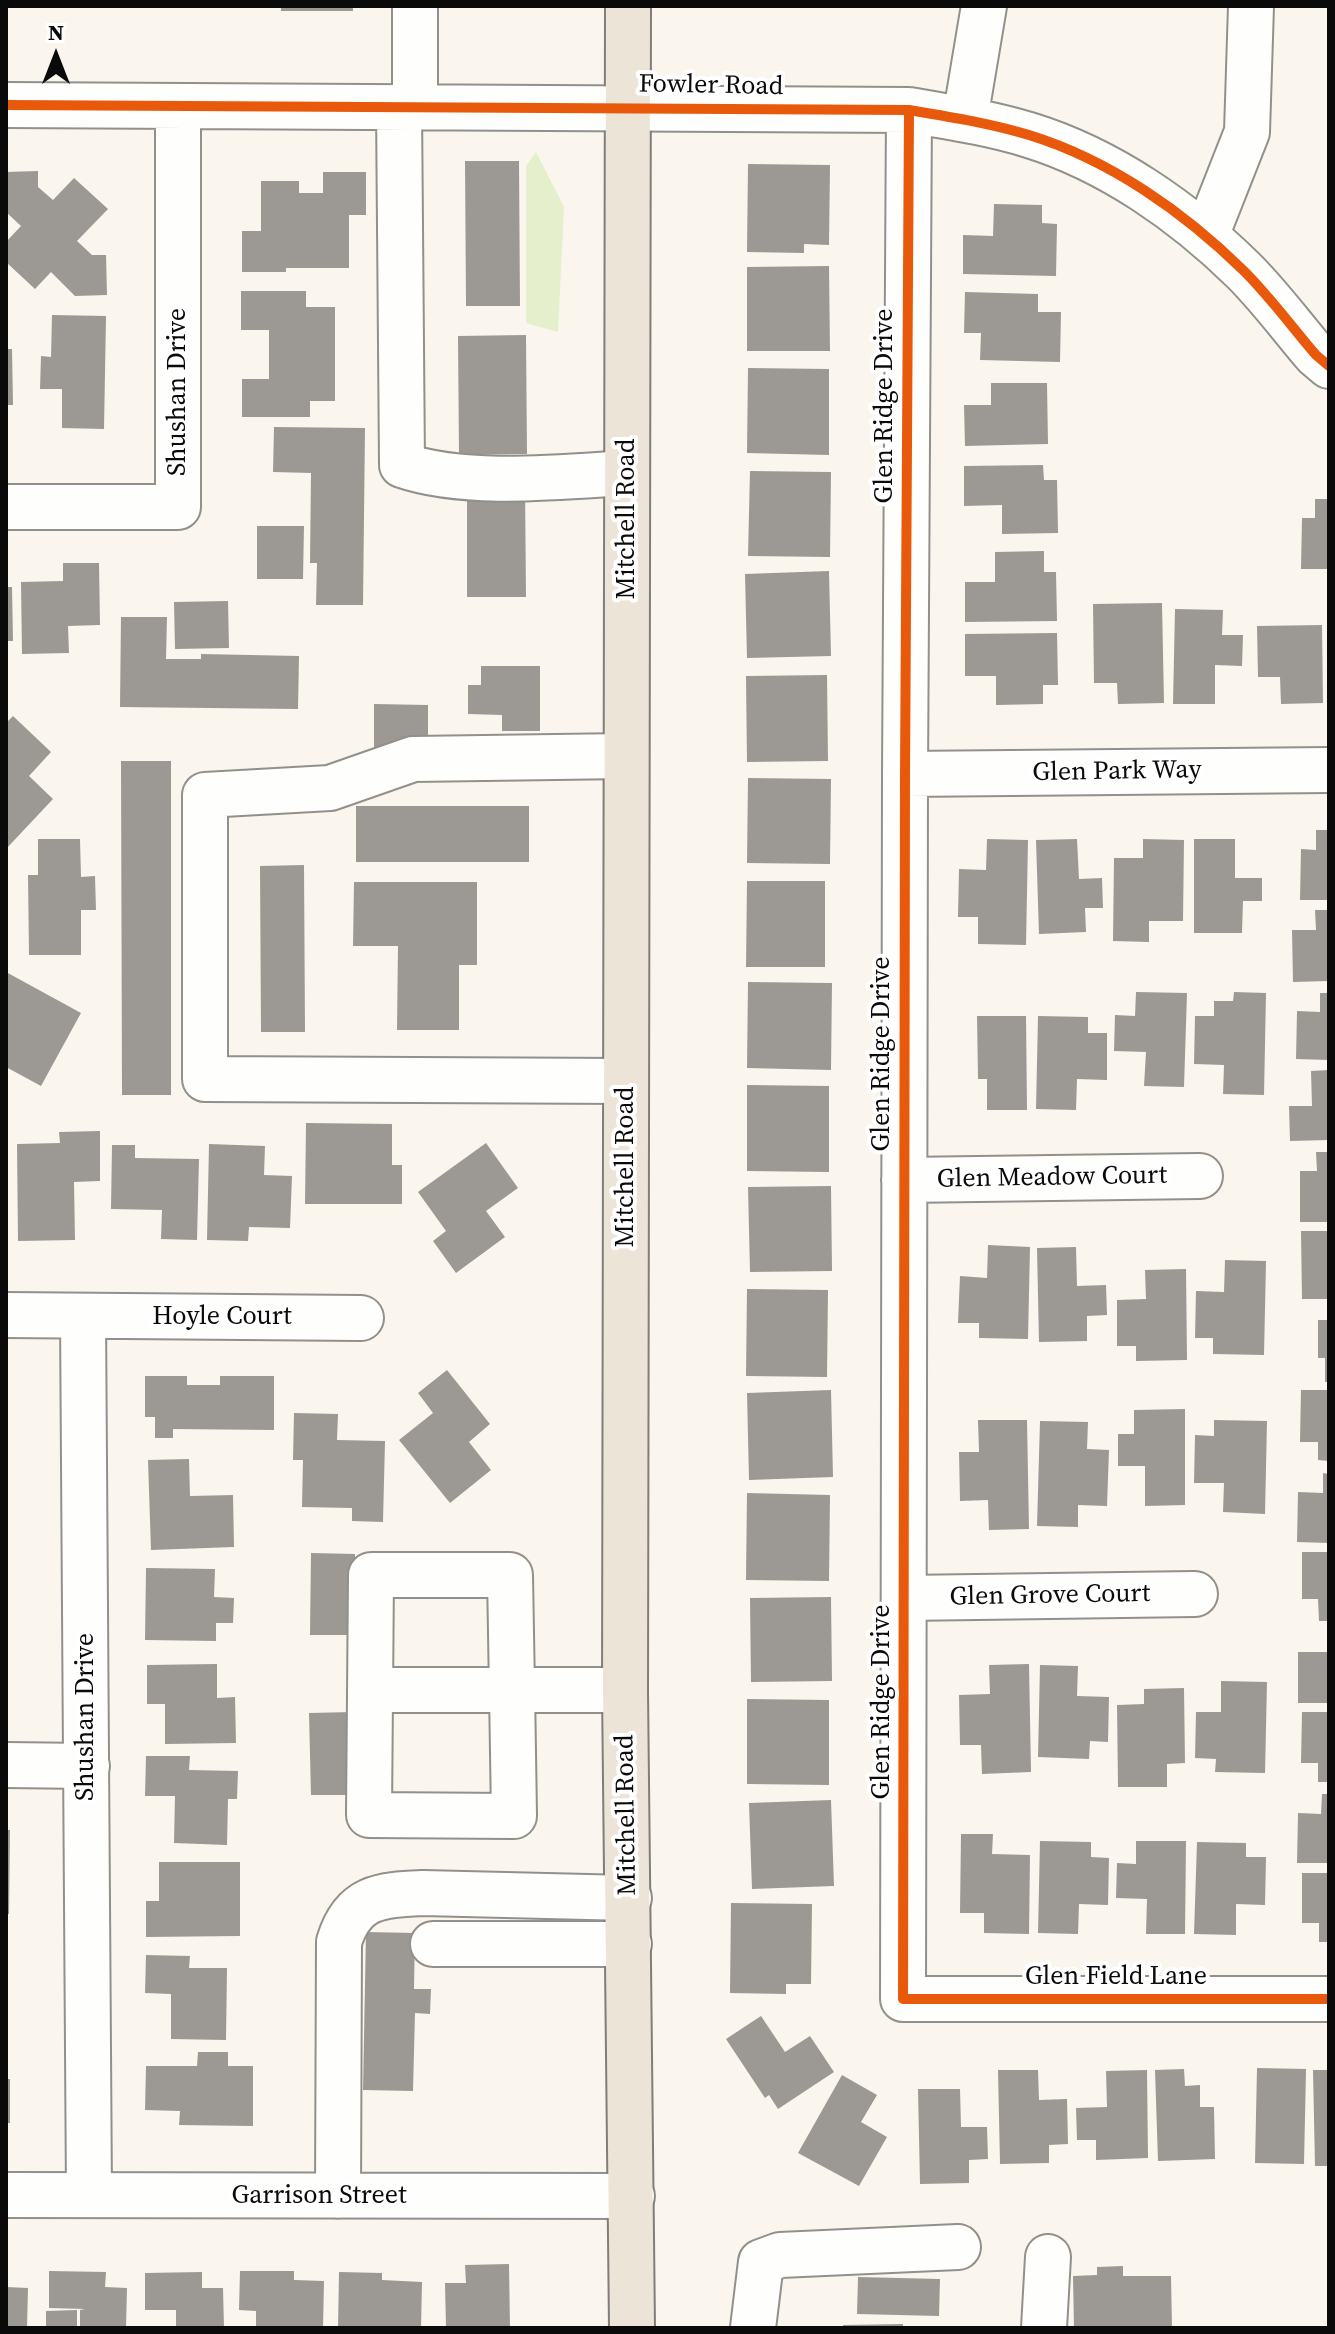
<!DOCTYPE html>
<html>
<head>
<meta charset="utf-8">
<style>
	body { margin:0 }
	#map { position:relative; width:1335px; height:2334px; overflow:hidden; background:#faf6ed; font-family:"Source Serif 4",serif }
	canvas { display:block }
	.frame { position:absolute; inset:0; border:8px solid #0a0a0a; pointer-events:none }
	.north { position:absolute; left:16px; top:16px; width:80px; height:80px; -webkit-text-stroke:6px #fff; paint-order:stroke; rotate:0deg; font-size:22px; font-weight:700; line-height:32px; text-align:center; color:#0a0a0a }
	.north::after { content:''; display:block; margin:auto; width:28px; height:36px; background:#0a0a0a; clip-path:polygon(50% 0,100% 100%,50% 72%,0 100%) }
</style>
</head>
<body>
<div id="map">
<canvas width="1335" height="2334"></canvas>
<div class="frame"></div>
<div class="north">N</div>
</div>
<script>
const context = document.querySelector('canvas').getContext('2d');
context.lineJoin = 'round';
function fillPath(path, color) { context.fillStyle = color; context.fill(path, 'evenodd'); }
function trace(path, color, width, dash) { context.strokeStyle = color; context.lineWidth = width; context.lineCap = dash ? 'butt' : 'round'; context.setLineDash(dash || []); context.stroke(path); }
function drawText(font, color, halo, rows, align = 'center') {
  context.font = font + ' "Source Serif 4",serif'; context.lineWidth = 8; context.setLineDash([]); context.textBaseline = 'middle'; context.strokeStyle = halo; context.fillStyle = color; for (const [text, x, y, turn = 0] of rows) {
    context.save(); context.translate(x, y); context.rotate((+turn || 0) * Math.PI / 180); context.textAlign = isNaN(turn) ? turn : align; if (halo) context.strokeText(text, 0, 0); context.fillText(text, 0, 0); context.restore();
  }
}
const green = new Path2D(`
	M536,152L564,207L558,332L526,323V166Z`);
const building = new Path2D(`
	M281,6H353V11H281Z
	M465,161H519L520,306H466Z
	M748,164L830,165L829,245L804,244V253L747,252Z
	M38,171V187L53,200L74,178L108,209L77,241L92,255H106L107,295L75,296L51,272L35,289L6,262V242L21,226L6,212V172Z
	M323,172H366V215H349V268H286V272H242V231H261V181H299V193H323Z
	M994,204L1042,205V223L1057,224L1056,276L963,274V235L993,236Z
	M829,266L830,351H747V267Z
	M241,291H306V307H335V401H310V417H242V379H269V330H241Z
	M965,292L1038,294V312H1061L1060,362L980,360L981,333H964Z
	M52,315L106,316L104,429L62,428V389H40L41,356L51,357Z
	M526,335L527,454L459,455L458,336Z
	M6,349H12L13,405H6Z
	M748,368L829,369V455L747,453Z
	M991,383H1047L1048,444L965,446L964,405H991Z
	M274,427L365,428L363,605H316L317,563H310L311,473L273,472Z
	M1043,465L1044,480H1057L1058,533L1002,534V505L964,506V466Z
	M750,471L831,472L830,557L748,556Z
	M467,485H525L526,597H467Z
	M1315,499H1329V569H1301L1302,518H1315Z
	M257,526H304L303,579H257Z
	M1044,551V572H1056L1057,621L965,622V582H995V552Z
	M63,563H99L100,625L68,626L69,653L22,654L21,582L63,581Z
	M829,571L831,656L747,658L745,574Z
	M6,587H12L13,641H6Z
	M228,601L229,648L175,649L174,602Z
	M1162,603L1164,703L1118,704L1117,683H1094L1093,604Z
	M1175,609L1223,610L1222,635H1243L1242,666L1215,665V704H1173Z
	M121,617H167L166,659H201V654L299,656L298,709L120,707Z
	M1322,625L1323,703L1281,704L1280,677H1258L1257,626Z
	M1057,633L1058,685H1043V704L996,705V676H965V634Z
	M481,666H540V731H502V715L468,714V685H481Z
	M827,675L828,761L747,762L746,676Z
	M374,704L428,705V749H374Z
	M13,716L51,752L29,776L53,799L6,849V723Z
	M121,761H171V1095H122Z
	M748,778L831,779L830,864L747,863Z
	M356,806H529V862H356Z
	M1316,830H1329V900H1300L1301,849L1316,850Z
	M38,839H80L81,877L95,876L96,910H81V955H29L28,875H38Z
	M987,839L1028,840L1026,945L978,944V917H958L959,869L986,870Z
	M1077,839L1079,879L1102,878L1103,908H1085L1086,932L1039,934L1036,840Z
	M1143,839L1184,840L1183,921H1149V942L1113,941L1114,858H1143Z
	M1194,839H1235V878H1262V901H1243L1242,933H1194Z
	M304,865L305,1032H261L260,866Z
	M747,881H825V967H746Z
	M354,882H477V965H459V1030H397L398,946H353Z
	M1315,910H1329V981L1293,982L1292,930H1316Z
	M6,972L81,1013L41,1086L6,1067Z
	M748,982L832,983L831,1070L747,1068Z
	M1136,992L1187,993L1184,1087L1144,1086L1146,1052L1114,1051L1115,1015L1135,1016Z
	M1234,992L1266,993L1264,1095L1223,1094L1224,1065L1194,1064L1195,1016H1214V1001H1233Z
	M1320,993H1329V1060L1296,1059L1297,1011L1320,1012Z
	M977,1016H1026L1027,1110H987V1079H978Z
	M1038,1016L1088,1017V1033H1107V1080L1077,1079L1076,1110L1036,1109Z
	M1329,1070V1140L1290,1141L1289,1106H1312L1311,1071Z
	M747,1085L829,1086V1172L747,1171Z
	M306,1123L392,1124V1165H402V1204H305Z
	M100,1131V1181L74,1182L75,1240L18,1241L17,1144L60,1143L59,1132Z
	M486,1143L518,1188L486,1211L505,1237L456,1273L433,1241L446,1231L418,1192Z
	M209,1144L265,1146L264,1175L292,1176L290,1228L249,1227L248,1241L207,1240Z
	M112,1145H135V1158L199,1159L197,1240L161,1239L162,1210L111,1209Z
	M1316,1152H1329V1222H1300V1171H1317Z
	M831,1186L832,1271L750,1272L748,1187Z
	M1301,1231H1329V1299H1302Z
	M988,1245L1030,1247L1028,1339L979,1338V1323H958L960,1276L987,1278Z
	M1076,1247L1077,1286L1106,1285L1107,1315L1087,1316V1341L1039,1342L1037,1248Z
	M1225,1260L1266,1261L1264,1355L1213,1354V1338H1195L1196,1291L1224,1292Z
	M1186,1269L1187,1360L1136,1361V1346H1117V1300L1146,1299L1145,1270Z
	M747,1289L828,1290L827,1377L746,1376Z
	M1318,1320H1329V1382H1325V1358H1318Z
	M447,1370L490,1424L469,1442L491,1470L450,1503L399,1440L433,1413L418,1393Z
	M145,1376H187V1385H220V1376H274V1430L173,1429V1438H155V1417H145Z
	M831,1390L833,1477L749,1480L747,1393Z
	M1301,1390H1329V1461L1318,1460V1442H1300Z
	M1185,1409V1505L1145,1506V1466H1118V1434H1134V1410Z
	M294,1413L338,1414L337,1440L385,1441L383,1522L352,1521V1508L302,1507L303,1460H293Z
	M978,1420H1027L1029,1529L989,1530L988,1500L960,1501L959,1452H979Z
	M1214,1420L1267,1421L1265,1514L1223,1512L1224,1483H1194L1195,1435L1214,1436Z
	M1040,1421L1088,1422L1087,1449L1109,1450L1107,1506L1078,1505V1527L1037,1526Z
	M189,1459L190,1496L233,1495L234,1547L151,1550L148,1460Z
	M1323,1473L1329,1474V1543L1297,1542L1298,1492L1323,1493Z
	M747,1493L830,1495L829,1581L746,1580Z
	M1302,1552H1329V1621H1319L1318,1599H1302Z
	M311,1553L355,1554L354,1635H310Z
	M146,1568L215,1569L214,1597L234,1598L233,1623H216V1641L145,1640Z
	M831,1597L832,1681L751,1682L750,1598Z
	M1298,1652H1329V1703H1298Z
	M217,1664V1698L235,1697L236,1743L165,1744V1704H147V1665Z
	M1029,1664L1031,1772L982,1774L981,1745H960L959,1695L990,1694L989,1665Z
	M1040,1665L1078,1666L1077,1696L1109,1697L1108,1742L1090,1741L1089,1759L1038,1757Z
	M1221,1681L1267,1682L1265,1773L1215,1772L1216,1759L1195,1758L1196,1712H1221Z
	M1184,1688L1185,1763L1167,1764V1787H1118L1117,1705L1144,1704V1689Z
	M747,1699L829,1700V1785L747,1784Z
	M353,1712L355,1795H311L309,1713Z
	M1302,1712H1329V1782H1318V1763H1301Z
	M146,1756H190L189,1770L238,1771L237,1799H228L227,1845L174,1843L175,1796H145Z
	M1322,1794H1329V1863H1297L1298,1813L1321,1814Z
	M831,1800L834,1886L752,1889L749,1803Z
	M6,1830H10L9,1914H6Z
	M961,1834H993L992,1854L1030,1855L1029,1934L984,1933V1913H960Z
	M1040,1841L1091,1842V1857L1109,1858L1108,1905L1079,1904L1078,1934L1038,1933Z
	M1136,1841H1186L1185,1934H1146L1147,1899L1116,1898L1117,1863L1136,1864Z
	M1197,1842L1246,1843V1857H1266L1265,1905L1236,1904V1935L1194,1934Z
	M159,1862H240V1936L146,1937V1901H159Z
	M1302,1873H1329V1942H1319V1923H1302Z
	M731,1903L812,1904L811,1984H786V1994L730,1993Z
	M366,1932L415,1933L414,1989H431L430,2014L415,2013L413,2091L363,2090Z
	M146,1955L190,1956L189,1968H227L226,2040L171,2039V1994L145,1993Z
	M761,2016L785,2052L810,2036L834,2072L778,2109L769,2095L765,2098L726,2039Z
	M198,2052H228V2066H253V2126L179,2125L180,2111L145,2110L146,2066H197Z
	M1257,2068L1306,2069L1304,2164L1255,2163Z
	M1184,2069L1185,2086L1200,2085V2107H1214L1215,2159L1158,2161L1155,2070Z
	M998,2070H1038L1039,2100L1067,2099L1068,2144L1049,2145V2163L1000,2164Z
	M1147,2070L1148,2158L1096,2160V2140H1077L1076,2108L1107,2107L1106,2071Z
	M1313,2070H1329V2166H1315Z
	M842,2075L877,2095L861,2122L887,2137L859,2186L798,2153Z
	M6,2079H10V2123H6Z
	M918,2089H960L961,2127H987L988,2159L969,2160V2183L920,2184Z
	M509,2264L510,2328H446L445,2283H466L465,2265Z
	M1123,2266V2276H1171L1172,2328H1074L1073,2276L1097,2275V2267Z
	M49,2271L106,2272L105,2287L127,2288L126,2328H80V2310L85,2309L49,2308Z
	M240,2271H294V2280L324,2281L323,2328H256V2311L239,2310Z
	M202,2272V2288H223L224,2328H176V2310H145V2273Z
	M339,2272L382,2273V2280L422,2282L421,2328H338Z
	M858,2277L940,2279L939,2316L857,2314Z
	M6,2287L28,2288L27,2328H6Z
	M77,2310V2328H46V2311Z
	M903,2324V2328H843V2325Z`);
const minor = new Path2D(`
	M415,6V106
	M6,105L909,110C950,117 990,123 1029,135C1110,160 1184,212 1244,271C1270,297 1292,327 1316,355L1329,366
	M399,106L402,465C465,487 560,477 627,473
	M909,110L905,774L903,1999H1329
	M965,119L984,6
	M1206,236L1247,132L1251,6
	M6,507H178V106
	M626,756L413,759L330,788L205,795V1079L626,1081
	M905,774L1329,770
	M904,1180L1200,1176
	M6,1315L361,1318
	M83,1316L89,2195
	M904,1598L1195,1594
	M370,1690H512L510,1575H371L369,1815L514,1816L512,1690H625
	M6,1765L87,1766
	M433,1944H629
	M6,2195L632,2196
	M338,2196L339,1942C353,1896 380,1895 423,1893L629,1898
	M753,2328L761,2262L780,2255L958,2247
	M1044,2328L1048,2257`);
const major = new Path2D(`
	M628,6L625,1690L632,2328`);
const cycleway = new Path2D(`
	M6,105L909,110C950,117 990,123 1029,135C1110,160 1184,212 1244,271C1270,297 1292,327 1316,355L1329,366
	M909,110L905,774L903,1999H1329`);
const streetNames = [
	["Fowler Road",711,86,1],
	["Shushan Drive",178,392,-90],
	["Glen Ridge Drive",885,406,-90],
	["Mitchell Road",627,519,-90],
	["Glen Park Way",1117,772,-1],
	["Glen Ridge Drive",882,1054,-90],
	["Mitchell Road",626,1167,-90],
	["Glen Meadow Court",1052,1178,-1],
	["Hoyle Court",222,1317],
	["Glen Grove Court",1050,1596,-1],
	["Glen Ridge Drive",882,1702,-90],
	["Shushan Drive",86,1717,-90],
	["Mitchell Road",627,1815,-91],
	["Glen Field Lane",1116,1977],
	["Garrison Street",319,2196]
];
fillPath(green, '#e5efcc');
fillPath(building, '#9c9894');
trace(minor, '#92908c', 48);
trace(major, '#7f7e7a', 48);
trace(minor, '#fefefc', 44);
trace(major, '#ece4d6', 44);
trace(cycleway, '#e8590c', 10);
drawText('26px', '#0a0a0a', '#fff', streetNames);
</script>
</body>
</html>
